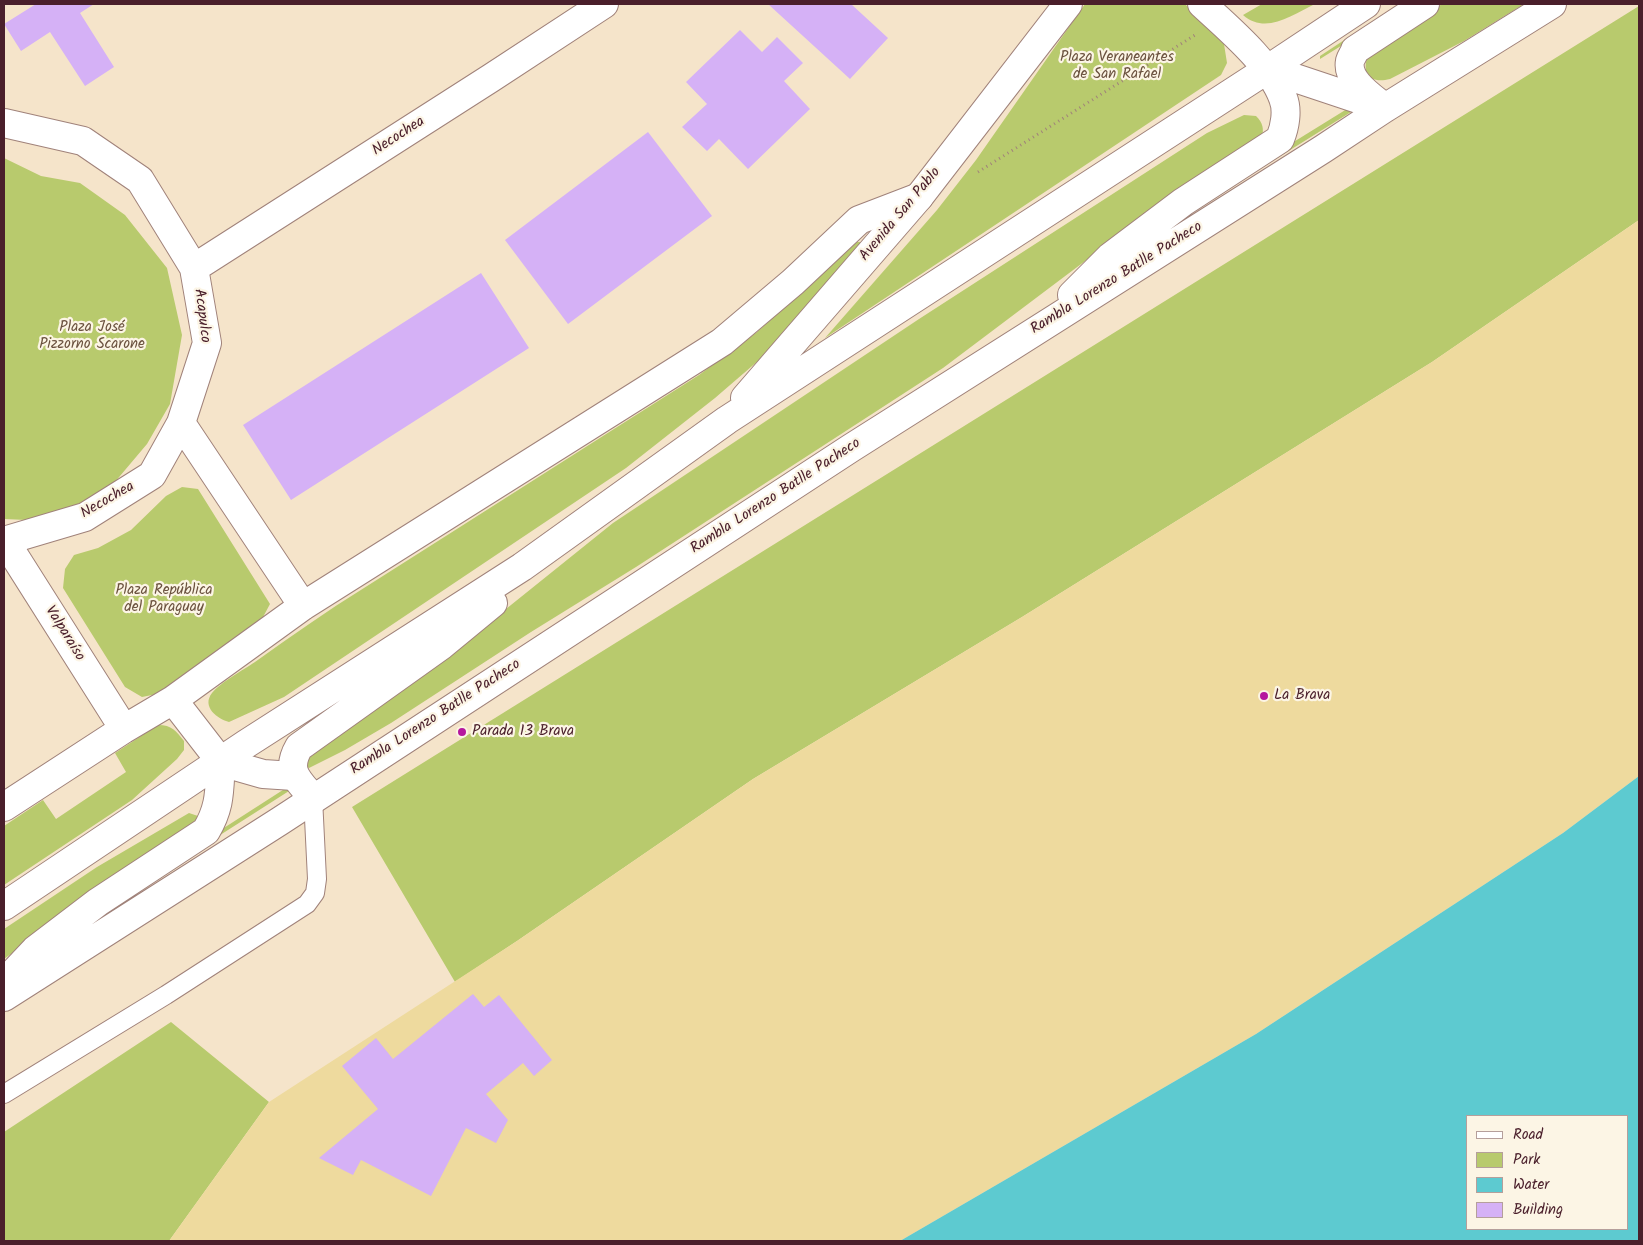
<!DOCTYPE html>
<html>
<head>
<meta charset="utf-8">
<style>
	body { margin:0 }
	#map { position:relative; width:1643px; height:1245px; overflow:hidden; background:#f5e4ca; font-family:Kalam,sans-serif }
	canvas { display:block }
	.frame { position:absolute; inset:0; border:5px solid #4a1f2b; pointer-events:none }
	.legend { position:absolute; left:1466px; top:1115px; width:162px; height:115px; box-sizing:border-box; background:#fcf5e5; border:1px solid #b59f9b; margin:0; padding:6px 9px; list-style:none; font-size:15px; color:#4a1f2b }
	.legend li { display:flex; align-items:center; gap:10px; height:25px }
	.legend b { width:25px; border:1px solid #b59f9b }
</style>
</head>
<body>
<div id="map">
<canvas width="1643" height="1245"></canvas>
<div class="frame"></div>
<ul class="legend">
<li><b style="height:6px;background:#fff"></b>Road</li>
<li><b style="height:14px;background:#b8ca6d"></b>Park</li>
<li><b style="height:14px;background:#5dcad0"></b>Water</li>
<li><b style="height:14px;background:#d5b1f6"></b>Building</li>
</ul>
</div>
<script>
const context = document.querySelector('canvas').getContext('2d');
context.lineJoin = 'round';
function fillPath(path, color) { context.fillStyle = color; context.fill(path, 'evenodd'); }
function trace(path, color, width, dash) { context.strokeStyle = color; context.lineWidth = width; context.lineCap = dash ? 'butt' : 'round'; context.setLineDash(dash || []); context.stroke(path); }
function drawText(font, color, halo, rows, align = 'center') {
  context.font = font + ' Kalam,sans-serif'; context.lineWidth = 4.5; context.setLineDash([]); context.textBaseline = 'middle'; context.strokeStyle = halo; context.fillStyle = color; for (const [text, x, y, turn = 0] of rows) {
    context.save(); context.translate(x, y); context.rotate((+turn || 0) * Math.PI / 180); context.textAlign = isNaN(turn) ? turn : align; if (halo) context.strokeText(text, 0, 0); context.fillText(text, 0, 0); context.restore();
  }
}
const green = new Path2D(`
	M1085,4H1185L1224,44L1227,63L1221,75L825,338L937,210L976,160Z
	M1262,4H1315C1292,15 1266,35 1243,15Z
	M1399,4H1408L1320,59V56Z
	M1442,4H1524L1464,41L1390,79C1370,84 1361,74 1368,55Z
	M1639,6V220L1432,362L1022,617L753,779L517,941L455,982L352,807Z
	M1355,104L1359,107L1194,210L1195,203Z
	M1244,115L1256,116C1263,123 1264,128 1262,138L1121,234L943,368L636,567L531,632L391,723L345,750L309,768L304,765V757L450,654L613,523L919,319L1207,133Z
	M4,158L41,176L80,183L125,215L167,268L182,335L170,404L147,444L109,489L72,507L27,520L4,519Z
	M857,242H862L865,245L773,348L715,398L626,468L284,697L229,722C218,719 201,707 212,693C221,682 243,670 255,662C291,636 327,611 364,588C476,517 587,446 699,375L757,332Z
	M182,487L198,489L270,604L255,632L162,693L142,697L125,687L63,588L65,569L74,555L98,548L131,530L166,496Z
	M158,725C172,725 176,731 184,741V750L177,759L132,800L4,885V826L43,800L56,819L126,772L115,753Z
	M286,788L289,791L131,892L132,887Z
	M189,813L198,816L196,823L105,884L4,959V929L97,867Z
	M171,1022L269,1102L169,1241H4V1132Z`);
const sand = new Path2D(`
	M1639,220V776L1563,833L1256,1034L900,1241H169L269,1102L517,941L753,779L1022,617L1432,362Z`);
const water = new Path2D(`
	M1639,776V1241H900L1256,1034L1563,833ZM1467,1116H1627V1229H1467Z`);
const building = new Path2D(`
	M36,4H94L80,13L114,67L85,86L50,32L21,51L4,24Z
	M768,4H851L888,38L850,79Z
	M740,30L762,52L777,37L803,63L784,81L810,109L748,169L719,139L707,151L682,127L707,104L686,82Z
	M648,132L712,216L568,324L505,240Z
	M481,273L529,348L291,500L243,425Z
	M473,994L484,1007L499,995L552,1060L534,1076L523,1063L486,1094L508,1120L496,1143L466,1128L431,1196L361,1160L353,1175L319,1158L378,1109L342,1066L376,1038L393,1059Z`);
const path = new Path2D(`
	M978,172L1195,35`);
const lane = new Path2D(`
	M4,1094L166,995L307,904L315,893L317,879L313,798`);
const street = new Path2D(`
	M4,123L83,141L140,180L194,268L207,343L181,423L152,475L85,517L4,541
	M194,268L491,78L604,4
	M181,423L303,606
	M5,541L124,729
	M173,700L221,762L263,774L294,776
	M4,807L124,729L173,700L303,606L722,342L793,282L859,220L919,197`);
const secondary = new Path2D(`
	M1268,69L1376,105
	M1385,108C1372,97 1346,81 1350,61C1351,57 1354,54 1355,50L1425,4
	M1072,295L1110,257L1183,202L1280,139C1285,127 1288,110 1283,98C1270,63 1229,29 1202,4
	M745,398L919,197L1068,4
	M313,798C298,780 285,771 299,747L442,645L493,603
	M4,906L246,744L522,567L727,420L1268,69L1366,4
	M4,983L35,950L98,902L206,831C221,806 219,790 221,762
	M4,997L280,821L851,448L1323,149L1385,108L1552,4`);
const markers = [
	[1264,696,5,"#b5179e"],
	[462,732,5,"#b5179e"]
];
const parkNames = [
	["Plaza Veraneantes",1117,58],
	["de San Rafael",1117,75],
	["Plaza José",92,328],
	["Pizzorno Scarone",92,345],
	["Plaza República",164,591],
	["del Paraguay",164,608]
];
const streetNames = [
	["Necochea",399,137,-33],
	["Avenida San Pablo",901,215,-50],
	["Rambla Lorenzo Batlle Pacheco",1117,279,-32],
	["Acapulco",201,316,83],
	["Rambla Lorenzo Batlle Pacheco",776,497,-33],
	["Necochea",108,501,-30],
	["Valparaíso",64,634,58],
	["Rambla Lorenzo Batlle Pacheco",436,718,-33]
];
const poiNames = [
	["La Brava",1274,696],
	["Parada 13 Brava",472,732]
];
fillPath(green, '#b8ca6d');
fillPath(sand, '#eeda9e');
fillPath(water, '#5dcad0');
fillPath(building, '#d5b1f6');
trace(lane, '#a0827a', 20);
trace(street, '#a0827a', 30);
trace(secondary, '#a0827a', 30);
trace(path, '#a0827a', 3, [1, 4]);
trace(lane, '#fff', 18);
trace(street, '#fff', 28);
trace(secondary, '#fff', 28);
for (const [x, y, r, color] of markers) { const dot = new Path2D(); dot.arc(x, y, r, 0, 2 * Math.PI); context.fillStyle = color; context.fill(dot); trace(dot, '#fcf5e5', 2); }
drawText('15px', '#6b523f', '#fcf5e5', parkNames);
drawText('15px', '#4a1f2b', '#fcf5e5', streetNames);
drawText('15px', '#4a1f2b', '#fcf5e5', poiNames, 'left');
</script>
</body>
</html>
